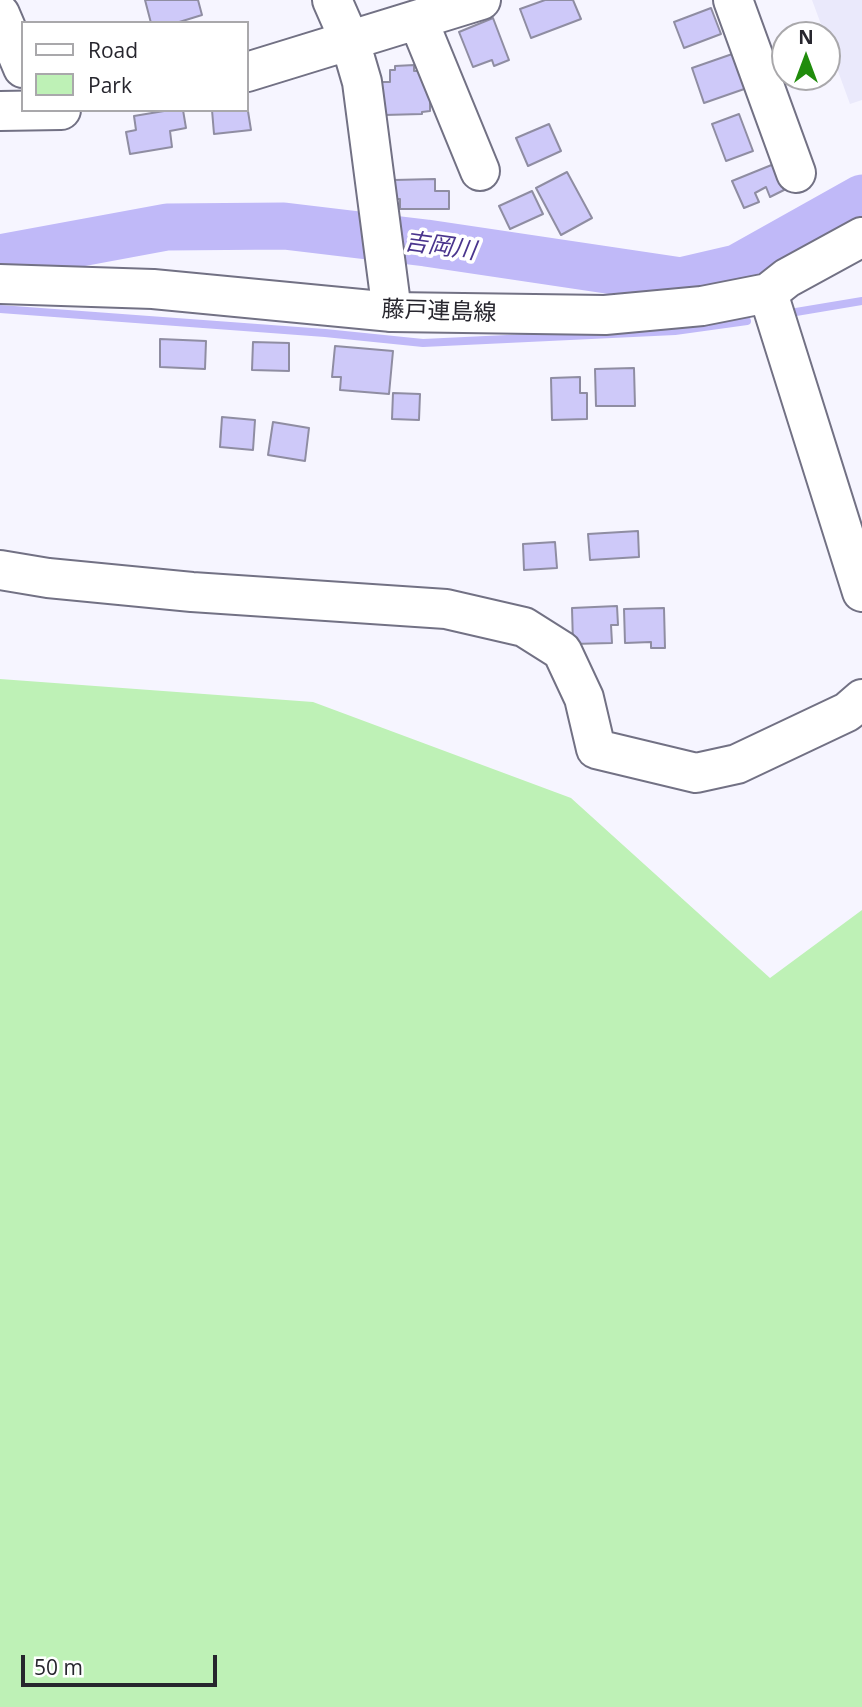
<!DOCTYPE html>
<html>
<head>
<meta charset="utf-8">
<style>
	body { margin:0 }
	#map { position:relative; width:862px; height:1707px; overflow:hidden; background:#f6f5ff; font-family:"Open Sans",sans-serif }
	canvas { display:block }
	.legend { position:absolute; left:21px; top:21px; width:228px; height:91px; box-sizing:border-box; background:#fff; border:2px solid #a9a8ab; margin:0; padding:9px 12px; list-style:none; font-size:21px; color:#27262e }
	.legend li { display:flex; align-items:center; gap:14px; height:35px }
	.legend b { width:35px; border:2px solid #a9a8ab }
	.north { position:absolute; left:771px; top:21px; width:70px; height:70px; box-sizing:border-box; background:#fff; border:2px solid #a9a8ab; border-radius:50%; rotate:0deg; font-size:19px; font-weight:700; line-height:28px; text-align:center; color:#27262e }
	.north::after { content:''; display:block; margin:auto; width:24px; height:32px; background:#208c0c; clip-path:polygon(50% 0,100% 100%,50% 72%,0 100%) }
	.scale { position:absolute; left:21px; top:1655px; width:196px; height:32px; box-sizing:border-box; border:4px solid #27262e; border-top:0; padding-left:9px; font-size:21px; line-height:24px; white-space:nowrap; color:#27262e; -webkit-text-stroke:5px #fff; paint-order:stroke }
</style>
</head>
<body>
<div id="map">
<canvas width="862" height="1707"></canvas>
<ul class="legend">
<li><b style="height:9px;background:#fff"></b>Road</li>
<li><b style="height:19px;background:#bef1b6"></b>Park</li>
</ul>
<div class="north">N</div>
<div class="scale">50 m</div>
</div>
<script>
const context = document.querySelector('canvas').getContext('2d');
context.lineJoin = 'round';
function fillPath(path, color) { context.fillStyle = color; context.fill(path, 'evenodd'); }
function trace(path, color, width, dash) { context.strokeStyle = color; context.lineWidth = width; context.lineCap = dash ? 'butt' : 'round'; context.setLineDash(dash || []); context.stroke(path); }
function drawText(font, color, halo, rows, align = 'center') {
  context.font = font + ' "Open Sans","Noto Sans JP",sans-serif'; context.lineWidth = 7; context.setLineDash([]); context.textBaseline = 'middle'; context.strokeStyle = halo; context.fillStyle = color; for (const [text, x, y, turn = 0] of rows) {
    context.save(); context.translate(x, y); context.rotate((+turn || 0) * Math.PI / 180); context.textAlign = isNaN(turn) ? turn : align; if (halo) context.strokeText(text, 0, 0); context.fillText(text, 0, 0); context.restore();
  }
}
const built = new Path2D(`
	M812,0H862V100L850,104L827,41V35H825Z`);
const green = new Path2D(`
	M0,679L313,702L571,798L770,978L862,910V1707H0Z`);
const stream = new Path2D(`
	M0,309L325,333L423,343L675,331L747,321
	M790,313L862,301`);
const river = new Path2D(`
	M0,258L167,227L284,226L426,243L681,281L737,268L862,198`);
const building = new Path2D(`
	M145,0H198L202,15L176,23H151Z
	M545,0H573L581,19L531,38L520,9Z
	M711,8L721,34L684,48L674,22Z
	M493,18L509,60L494,66L492,60L473,67L459,32Z
	M738,52L750,87L704,103L692,68Z
	M414,65V71H430V111L422,112V114L384,115L380,82H390V70H395V66Z
	M247,105L251,130L214,134L212,110H247Z
	M170,110H183L186,128L170,131L172,147L130,154L126,132L136,130L134,116Z
	M739,114L753,151L726,161L712,124Z
	M549,124L561,151L528,166L516,138Z
	M774,164L784,190L770,197L766,187L755,193L759,202L744,208L732,181Z
	M567,172L592,218L561,235L536,188Z
	M435,179V191H449V209H400V199H394V180Z
	M532,191L543,214L510,229L499,206Z
	M160,339L206,341L205,369L160,367Z
	M253,342L289,343V371L252,370Z
	M335,346L393,351L389,394L340,390L341,377H332Z
	M634,368L635,406H596L595,369Z
	M580,377V393H587V419L552,420L551,378Z
	M393,393L420,394L419,420L392,419Z
	M222,417L255,420L253,450L220,447Z
	M273,422L309,428L305,461L268,455Z
	M638,531L639,557L590,560L588,534Z
	M555,542L557,568L524,570L523,544Z
	M617,606L618,625H611L612,643L573,644L572,608Z
	M664,608L665,648H651V642L625,643L624,609Z`);
const minor = new Path2D(`
	M332,0L350,41L362,82L392,312
	M733,0L796,173
	M0,14L23,68
	M418,20L480,171
	M247,72L481,0
	M0,111L61,110
	M768,293L862,592
	M0,570L48,578L192,592L446,609L524,627L562,651L584,698L596,749L696,773L737,764L847,712L862,699`);
const major = new Path2D(`
	M0,284L153,289L392,312L605,315L702,306L768,293L787,278L862,237`);
const streetNames = [
	["藤戸連島線",439,312,2]
];
const waterNames = [
	["吉岡川",440,247,8]
];
fillPath(built, '#eae9fb');
fillPath(green, '#bef1b6');
trace(stream, '#c0b9f8', 8);
trace(river, '#c0b9f8', 47);
fillPath(building, '#cec9f9');
trace(building, '#8f8da2', 2);
trace(minor, '#727184', 42);
trace(major, '#727184', 42);
trace(minor, '#fff', 38);
trace(major, '#fff', 38);
drawText('23px', '#27262e', '#fff', streetNames);
drawText('italic 24px', '#4a358d', '#fff', waterNames);
</script>
</body>
</html>
